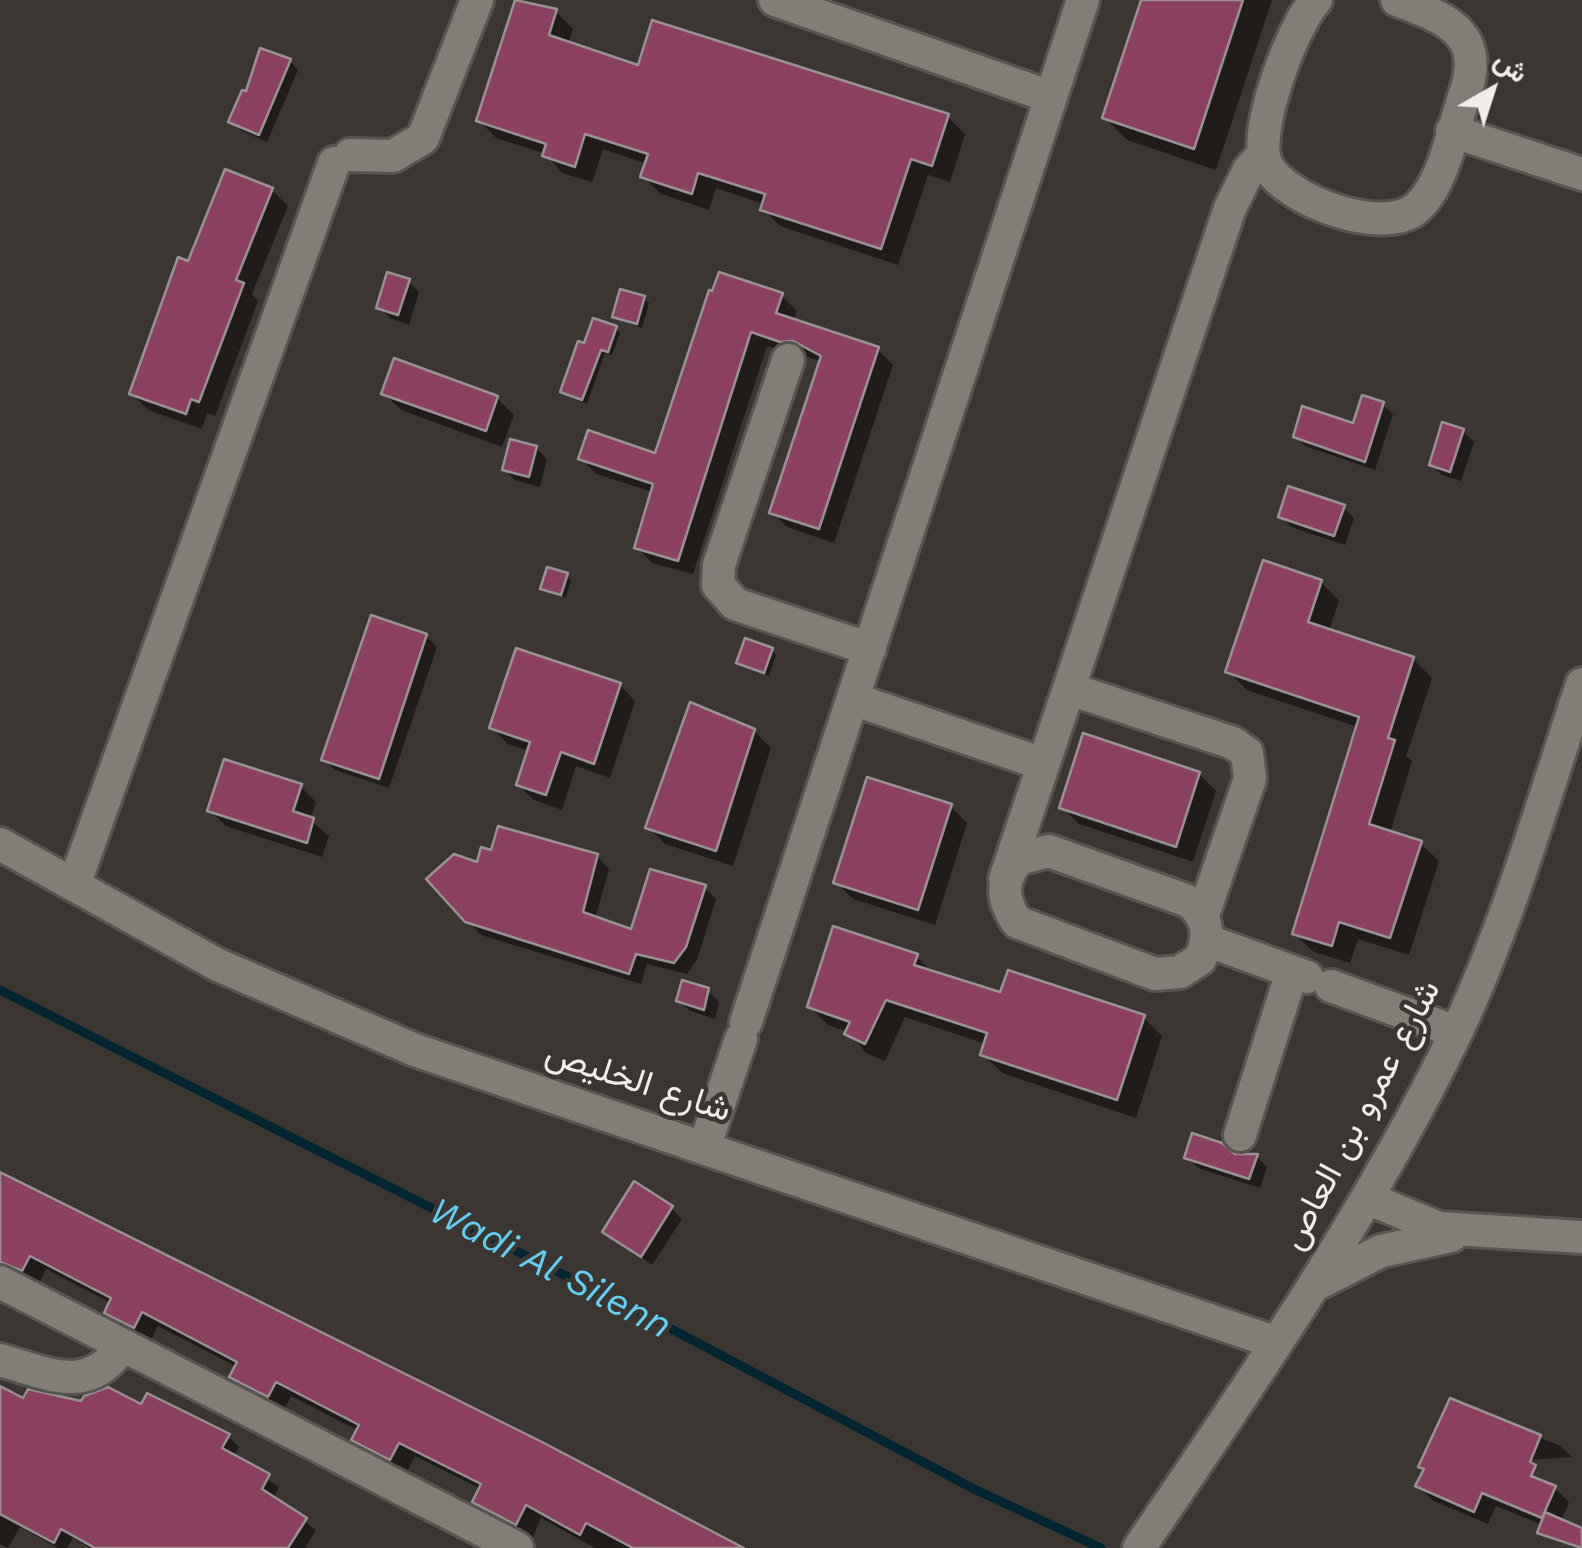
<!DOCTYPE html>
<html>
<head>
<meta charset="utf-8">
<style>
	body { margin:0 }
	#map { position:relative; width:1582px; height:1548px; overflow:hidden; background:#3b3632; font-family:"Work Sans",Vazirmatn,sans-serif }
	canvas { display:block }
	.north { position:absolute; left:1442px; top:40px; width:100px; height:100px; -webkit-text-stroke:8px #3b3632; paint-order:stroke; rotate:39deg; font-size:28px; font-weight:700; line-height:40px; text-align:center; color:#f0edea }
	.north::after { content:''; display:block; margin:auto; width:35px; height:45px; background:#f0edea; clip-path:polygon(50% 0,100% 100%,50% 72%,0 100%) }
</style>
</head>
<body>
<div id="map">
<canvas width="1582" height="1548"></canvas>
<div class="north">ش</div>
</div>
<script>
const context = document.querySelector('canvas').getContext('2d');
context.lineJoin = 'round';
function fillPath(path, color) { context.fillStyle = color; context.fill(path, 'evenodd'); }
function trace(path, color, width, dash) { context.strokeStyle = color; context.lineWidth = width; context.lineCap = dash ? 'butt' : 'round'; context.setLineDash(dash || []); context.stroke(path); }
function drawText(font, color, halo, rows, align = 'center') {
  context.font = font + ' "Work Sans",Vazirmatn,sans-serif'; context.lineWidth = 9; context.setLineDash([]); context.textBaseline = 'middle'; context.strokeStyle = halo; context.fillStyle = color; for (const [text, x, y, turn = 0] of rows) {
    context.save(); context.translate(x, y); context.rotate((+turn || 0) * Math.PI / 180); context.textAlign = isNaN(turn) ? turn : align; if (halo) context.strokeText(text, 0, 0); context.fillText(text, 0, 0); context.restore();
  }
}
const shadow = new Path2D(`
	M518,0L556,12L573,29L568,44L640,68L948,117L965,134L950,182L928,175L898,265L780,226L763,209L764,204L716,188L709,210L661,194L643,177L647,164L603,149L592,182L562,173L546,154L496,138L479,120Z
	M1143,0H1272L1216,170L1127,140L1104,117Z
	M290,61L298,70L267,142L240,130L231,121Z
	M272,190L288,206L252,294L258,301L215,416L207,413L202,429L148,410L132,394L189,264Z
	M408,281L419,292L409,325L390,318L379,307Z
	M710,293L781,295L797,311L793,321L877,349L893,365L834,543L787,527L772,512L822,361L767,346L693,574L652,563L637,547L653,492L596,474L581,458L656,456Z
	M644,298L649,303L642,328L615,317Z
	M615,328L620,333L612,355L605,353L587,404L567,396L562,392L585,346Z
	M384,393L497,398L514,415L502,447L401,410Z
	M1383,405L1393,414L1375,470L1305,446L1295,436L1354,427Z
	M1463,431L1474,442L1461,481L1442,475L1431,464Z
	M536,448L547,459L540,487L515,480L504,469Z
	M1343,507L1354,518L1345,545L1291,527L1281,516Z
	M567,576L571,580L566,598L543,588Z
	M1321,582L1339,601L1329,631L1413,659L1432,678L1406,756L1412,761L1390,833L1420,843L1439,861L1409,955L1358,939L1350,963L1314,952L1295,934L1358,727L1247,690L1228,671Z
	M426,636L437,647L389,788L335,770L324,760Z
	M772,650L776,655L769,676L739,663Z
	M620,685L635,701L610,778L576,766L562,810L534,800L518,785L530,751L508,744L492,728Z
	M754,731L771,748L733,866L665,844L648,827Z
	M1199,774L1216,791L1193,862L1079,824L1062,807Z
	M300,786L316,802L310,820L329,836L322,857L226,826L210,810Z
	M950,806L967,823L935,925L853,899L836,882Z
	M597,856L609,869L595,919L633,932L704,887L716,899L697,960L687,974L647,964L641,984L481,935L468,921L479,865Z
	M916,956L934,974L1002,995L1143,1017L1162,1036L1136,1118L1002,1073L983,1054L986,1044L905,1017L885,1061L866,1053L848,1032L828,1025L809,1006Z
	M708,991L719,1002L715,1019L690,1011L679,1001Z
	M1256,1156L1267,1167L1260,1188L1198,1168L1187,1157Z
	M0,1173L736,1547L744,1548H595L541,1518L532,1539L490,1517L475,1502L481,1489L415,1456L406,1474L370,1455L354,1440L359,1431L291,1396L284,1411L247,1392L232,1377L237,1367L158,1326L150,1342L122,1328L107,1312L111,1303L46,1269L38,1285L0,1272Z
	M671,1208L682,1219L652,1265L605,1231Z
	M0,1389L24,1402L142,1408L228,1436L239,1447L234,1457L279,1487L273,1499L316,1530L305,1548H91L73,1538L67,1548H58L20,1527L8,1548L0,1544Z
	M1451,1401L1560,1446L1572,1457L1500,1462L1555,1488L1569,1502L1561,1522L1582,1530V1548L1545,1537L1540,1532L1543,1525L1496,1506L1488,1524L1432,1500L1418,1485L1426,1471L1421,1466Z`);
const stream = new Path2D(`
	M0,990L679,1333L974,1489L1101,1548`);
const building = new Path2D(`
	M515,0L557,9L549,35L638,65L652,20L949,114L932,166L911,159L881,249L760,210L765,194L698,173L692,194L640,177L648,154L585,134L575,167L542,156L546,144L476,121Z
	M1141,0H1243L1194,149L1102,118Z
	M260,48L291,59L259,135L228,122L242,90L246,91Z
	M225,169L273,188L236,280L244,283L199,402L191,399L186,414L129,394L178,257L188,261Z
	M387,272L410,279L398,315L376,308Z
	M719,272L783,293L776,313L879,347L819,529L769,513L821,356L793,341L780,342L751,332L678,561L634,548L653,484L578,459L588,430L655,453L709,290L712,291Z
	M620,289L645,296L637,324L612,317Z
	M593,318L617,326L608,352L601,350L582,400L560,392L578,341L584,343Z
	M394,358L498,396L486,431L381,394Z
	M1362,395L1384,402L1365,462L1293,437L1302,406L1353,423Z
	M1442,422L1464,429L1450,472L1429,465Z
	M510,439L537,446L529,477L502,470Z
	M1288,486L1345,505L1334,536L1278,517Z
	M1263,560L1322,580L1308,622L1414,657L1388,738L1395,740L1369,824L1422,841L1390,938L1339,922L1332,946L1292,934L1359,717L1225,672Z
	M547,567L568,573L561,595L540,589Z
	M371,615L427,634L379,779L321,760Z
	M745,638L773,648L764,673L736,663Z
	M516,648L621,683L594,764L561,752L546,795L516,785L530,742L489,728Z
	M690,702L755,729L716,851L645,828Z
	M1083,733L1200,772L1176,847L1059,808Z
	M224,759L302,784L293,811L314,818L307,843L207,811Z
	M867,777L952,804L918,910L833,883Z
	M498,826L598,854L583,912L631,929L650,869L706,885L686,947L674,963L636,954L629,974L465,922L426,879L454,854L477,862L481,847L491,850Z
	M833,926L918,954L914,965L1000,992L1008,970L1145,1015L1117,1100L980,1055L987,1033L886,1000L865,1044L844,1034L850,1022L807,1007Z
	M682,980L709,988L704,1010L676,1001Z
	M1192,1133L1222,1143L1235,1154H1258L1249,1179L1184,1158Z
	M0,1172L544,1443L744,1548H633L586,1523L580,1535L526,1505L516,1525L472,1502L481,1484L399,1443L390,1460L351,1440L359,1425L276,1382L268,1397L229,1377L237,1362L142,1312L134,1328L104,1313L111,1298L30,1256L22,1271L0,1262Z
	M634,1181L673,1206L641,1257L602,1232Z
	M0,1386L23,1398L28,1389L81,1401L84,1396L108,1387L141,1404L147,1393L230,1434L222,1448L270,1474L262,1489L307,1518L288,1548H95L61,1529L54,1543L0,1514Z
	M1450,1398L1541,1435L1530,1462L1536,1465L1531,1476L1556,1486L1542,1518L1482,1493L1474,1512L1415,1486L1424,1469L1418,1467Z
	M1545,1512L1582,1528V1548L1537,1533Z`);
const minor = new Path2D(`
	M775,0L1051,97
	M1316,0C1292,26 1253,131 1266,163C1282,200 1387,239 1419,206C1445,180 1453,128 1465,94C1486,33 1446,18 1397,0
	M1452,131L1582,174
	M350,155L393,156L423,138L477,0
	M788,360L719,565L718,585L735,604L870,649
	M1070,689L1233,743L1247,753L1250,779L1203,915
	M853,699L1043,764
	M0,844L218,965L415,1050L1274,1342
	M1049,851L1188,901C1208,916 1211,936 1200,959L1180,972L1155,974L1017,922C1001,898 1001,882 1018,859Z
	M1005,879L1230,208L1249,170L1263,154
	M74,885L334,163
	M1206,940L1307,977
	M1331,986L1456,1032
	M746,1022L1083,0
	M1240,1135L1292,972
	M705,1145L741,1039
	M1367,1198L1439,1228L1582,1237
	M0,1282L517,1548
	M1315,1285L1381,1251L1451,1236
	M0,1360C50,1374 89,1396 123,1345
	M1139,1548C1252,1382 1368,1214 1456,1033C1509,921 1543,801 1582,684`);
const streetNames = [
	["شارع الخليص",638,1082,18],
	["شارع عمرو بن العاص",1361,1115,-62]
];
const waterNames = [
	["Wadi Al Silenn",550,1269,27]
];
fillPath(shadow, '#0007');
trace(stream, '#022631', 9);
fillPath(building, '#8d4161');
trace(building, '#9a9194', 2.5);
trace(minor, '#58544f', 38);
trace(minor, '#827d77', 32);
drawText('35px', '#f0edea', '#3b3632', streetNames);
drawText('italic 38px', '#62d0f4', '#3b3632', waterNames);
</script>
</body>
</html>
